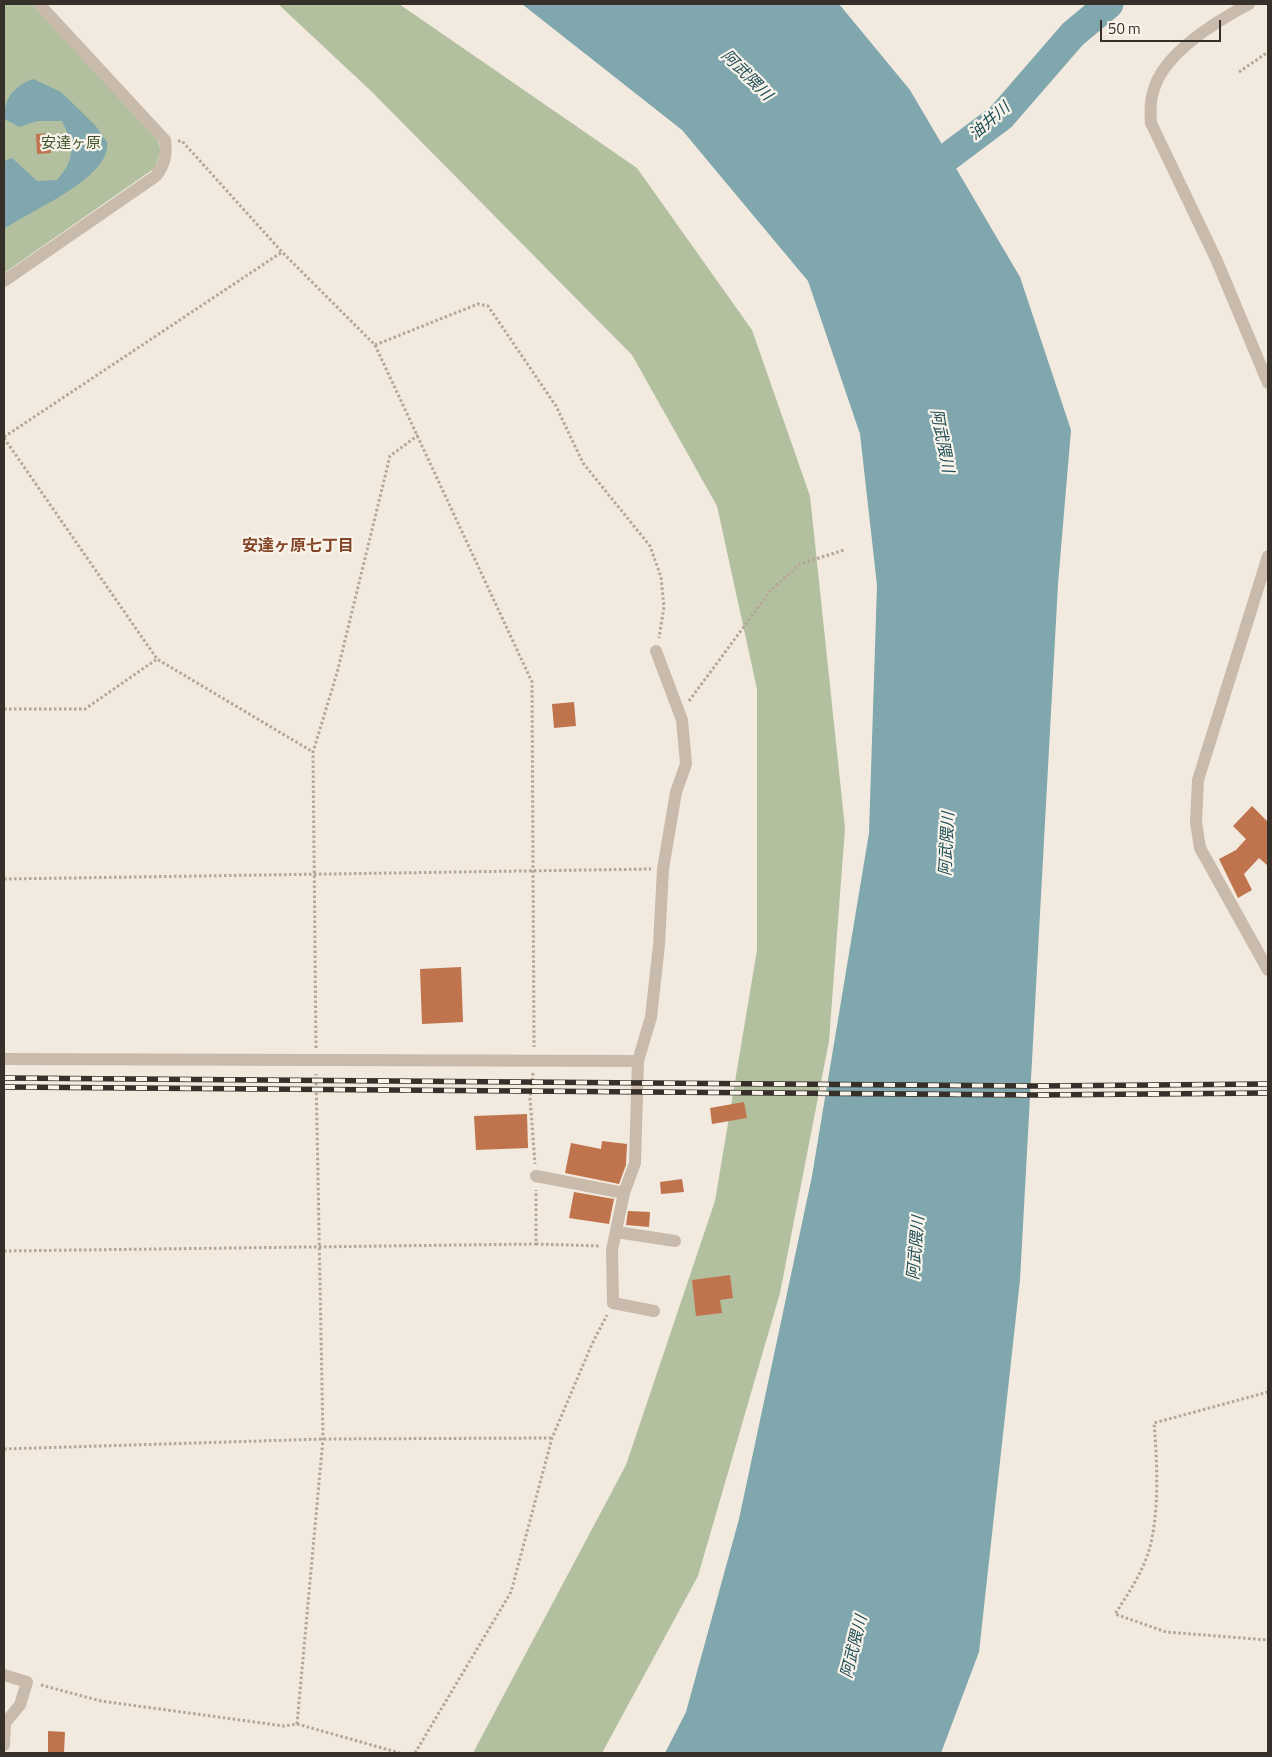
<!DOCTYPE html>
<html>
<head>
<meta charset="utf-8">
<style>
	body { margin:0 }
	#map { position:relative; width:1272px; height:1757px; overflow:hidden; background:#f2eadf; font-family:"Titillium Web",sans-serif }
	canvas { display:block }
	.frame { position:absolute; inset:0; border:5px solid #372f2a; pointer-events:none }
	.scale { position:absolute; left:1100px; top:20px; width:121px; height:22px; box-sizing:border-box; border:2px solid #372f2a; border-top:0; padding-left:6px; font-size:15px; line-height:18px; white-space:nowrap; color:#372f2a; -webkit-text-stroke:4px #f9f4eb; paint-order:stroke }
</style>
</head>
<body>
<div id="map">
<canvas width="1272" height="1757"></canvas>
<div class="frame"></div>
<div class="scale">50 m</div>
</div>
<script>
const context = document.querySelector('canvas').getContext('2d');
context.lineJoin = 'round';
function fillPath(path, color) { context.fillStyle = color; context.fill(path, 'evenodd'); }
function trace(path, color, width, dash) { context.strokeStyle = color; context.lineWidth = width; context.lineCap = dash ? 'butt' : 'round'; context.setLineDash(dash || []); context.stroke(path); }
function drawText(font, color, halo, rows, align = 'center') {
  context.font = font + ' "Titillium Web","Noto Sans JP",sans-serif'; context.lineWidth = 4.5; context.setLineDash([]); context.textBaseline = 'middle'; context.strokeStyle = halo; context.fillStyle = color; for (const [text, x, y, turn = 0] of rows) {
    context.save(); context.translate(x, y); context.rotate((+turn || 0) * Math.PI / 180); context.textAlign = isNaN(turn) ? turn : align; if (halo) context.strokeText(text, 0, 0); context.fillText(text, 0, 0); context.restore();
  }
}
const green = new Path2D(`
	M4,4H32L157,138L161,150L155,168L4,273Z
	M278,4H399L637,168L752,330L810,496L845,828L829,1041L780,1293L698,1576L602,1753H473L626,1465L715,1201L757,950V689L717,506L632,355L371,91Z`);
const water = new Path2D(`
	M522,4H839L910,90L1020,277L1071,430L1058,584L1020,1280L979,1652L941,1753H665L686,1712L739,1519L812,1176L869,833L877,585L860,434L808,281L682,130Z
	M33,79L61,92L95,125L107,142C112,178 29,211 4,229V161L12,158L37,181L57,180C76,158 74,146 62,121H37L20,127L4,119C4,98 14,86 33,79Z`);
const river = new Path2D(`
	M917,180L1001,117L1073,34L1109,4`);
const building = new Path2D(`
	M50,133L51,153L37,154L36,134Z
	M574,702L576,726L554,728L552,704Z
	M1252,806L1268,822V866L1259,858L1244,874L1252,890L1238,898L1219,859L1236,850L1246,839L1233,826Z
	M461,967L463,1022L422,1024L420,969Z
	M744,1102L747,1118L712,1124L710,1108Z
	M527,1114L528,1148L476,1150L474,1116Z
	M602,1141L627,1144L626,1165L619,1184L565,1173L571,1143L601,1149Z
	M682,1179L684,1192L661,1194L660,1182Z
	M574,1192L614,1199L609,1224L569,1218Z
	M628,1211L650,1212L649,1227L626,1225Z
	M730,1275L733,1298L720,1300L722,1313L696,1316L692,1280Z
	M48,1731L65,1732L64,1753H48Z`);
const path = new Path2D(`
	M1239,72L1268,52
	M178,141H182L282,252L375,345L532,682L534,1047
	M375,345L478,304L488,306L556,406L583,463L650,546L661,577L664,607L659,638
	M4,437L282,252
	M4,438L157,659L313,752
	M689,701L771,590L800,564L844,550
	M4,709H85L157,659
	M4,879L651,869
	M316,1048L313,752L337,673L390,456L418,435
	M533,1073L530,1098L535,1164
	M536,1244L600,1246
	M4,1251L536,1244V1190
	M1268,1392L1154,1423C1157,1460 1159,1502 1152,1538C1147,1566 1130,1591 1115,1614L1166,1632L1268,1640
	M4,1449L323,1439L552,1438
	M41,1685L101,1701L284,1726L297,1724L400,1753
	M297,1724L323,1439L316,1074
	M415,1753L511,1592L552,1438L592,1344L607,1315`);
const minor = new Path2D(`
	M1249,4C1217,21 1165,52 1154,89C1150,100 1150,111 1151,123L1217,261L1268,383
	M4,281L156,176C165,164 167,154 165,140L39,4
	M1268,556L1198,780L1196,822L1200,848L1268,970
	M4,1059L638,1061
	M536,1176L624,1193
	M616,1232L675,1241
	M654,1311L613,1303L612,1250L624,1193L635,1163L638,1061L651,1017L659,945L663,869L676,792L686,764L682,720L656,651
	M4,1675L27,1682L20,1705L5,1723L4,1745`);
const rail = new Path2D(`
	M4,1078L1036,1086L1268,1084
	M4,1087L1036,1095L1268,1093`);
const parkNames = [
	["安達ヶ原",71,144]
];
const waterNames = [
	["阿武隈川",746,76,45],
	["油井川",990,122,-41],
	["阿武隈川",941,441,79],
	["阿武隈川",948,844,-87],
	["阿武隈川",917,1248,-85],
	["阿武隈川",855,1647,-76]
];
const neighbourhoodNames = [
	["安達ヶ原七丁目",298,547]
];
fillPath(green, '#b2c09f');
fillPath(water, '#7fa7ad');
trace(river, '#7fa7ad', 29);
fillPath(building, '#c0744e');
trace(path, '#b5a695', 3, [2.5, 2.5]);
trace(minor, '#c9bbab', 12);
trace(rail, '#372f2a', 5.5);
trace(rail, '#f9f4eb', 4, [11]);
drawText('15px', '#43552f', '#f9f4eb', parkNames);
drawText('italic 16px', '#214f57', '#f9f4eb', waterNames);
drawText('bold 16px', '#834426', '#f9f4eb', neighbourhoodNames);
</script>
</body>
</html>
